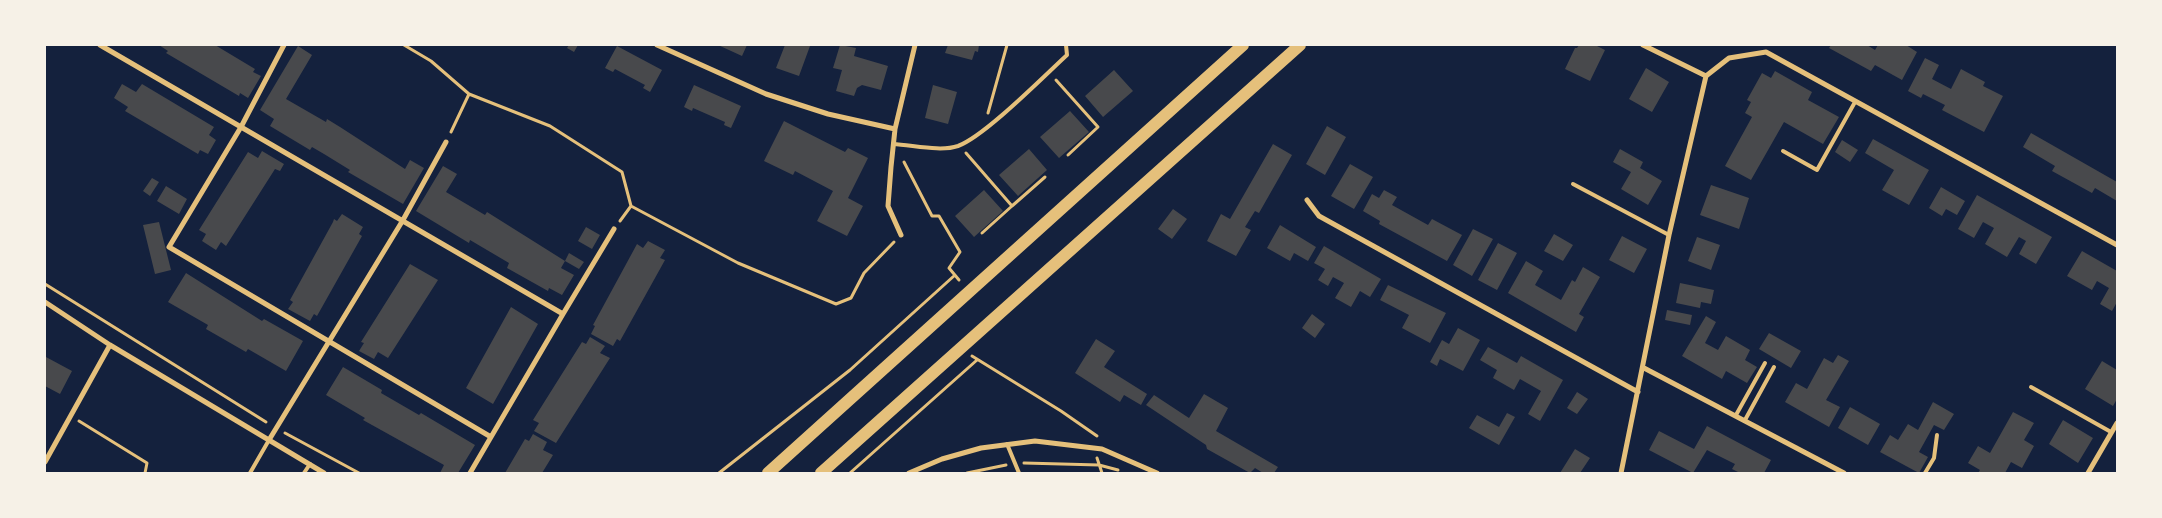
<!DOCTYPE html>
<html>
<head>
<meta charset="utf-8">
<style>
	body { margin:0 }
	#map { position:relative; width:2162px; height:518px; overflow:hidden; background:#14213d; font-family:Ubuntu,sans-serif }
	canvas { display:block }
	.frame { position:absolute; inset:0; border:46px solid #f6f1e7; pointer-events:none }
</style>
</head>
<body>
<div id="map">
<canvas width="2162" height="518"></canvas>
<div class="frame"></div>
</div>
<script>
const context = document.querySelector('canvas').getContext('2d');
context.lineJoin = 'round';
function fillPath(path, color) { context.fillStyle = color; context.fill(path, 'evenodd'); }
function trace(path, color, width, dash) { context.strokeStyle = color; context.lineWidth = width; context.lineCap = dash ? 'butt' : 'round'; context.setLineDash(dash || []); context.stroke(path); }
const building = new Path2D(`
	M159,45H215L255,69L253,72L261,76L248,98L240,93L239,96L166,53L168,51Z
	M569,45H578L574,52L567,48Z
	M718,45H747L742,56Z
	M785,45L810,46L799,76L776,68Z
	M840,45L856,48L854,56L888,66L881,90L862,85L857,88L854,96L836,91L842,70L833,68Z
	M948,45H979L978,52L975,51L972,60L945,53Z
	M1579,45H1595L1605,50L1590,81L1565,69L1575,48H1577Z
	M1831,45H1867L1875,50L1878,45H1906L1917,52L1902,80L1875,65L1871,71L1829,48Z
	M298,46L312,55L286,99L326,122L327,119L340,127L405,169L410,160L424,168L403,204L348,172L350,170L324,154L312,147L310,150L270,126L274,119L260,110Z
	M617,46L662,70L650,92L643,88L645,85L615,69L613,72L605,68Z
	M1925,58L1939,65L1932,79L1951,89L1961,69L1985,82L1983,86L2003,96L1984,132L1942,110L1945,105L1923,94L1921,98L1908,91Z
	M1646,68L1669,82L1652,112L1629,99Z
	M1114,70L1133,91L1103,117L1085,96Z
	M1775,71L1812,92L1808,100L1839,117L1823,144L1784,122L1751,180L1725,166L1752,117L1745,113L1751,102L1747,100L1762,73L1771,78Z
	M122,84L136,92L142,84L214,127L209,135L216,140L208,154L200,150L198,154L125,111L128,107L114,98Z
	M694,85L741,106L731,128L724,125L725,122L693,108L692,111L684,107Z
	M933,85L957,92L948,124L925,118Z
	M1070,111L1089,132L1059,158L1040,137Z
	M784,121L845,152L848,148L868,158L848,198L863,206L847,236L817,221L833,191L795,171L793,175L764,161Z
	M1327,126L1346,137L1325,175L1306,164Z
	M2031,133L2117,182V201L2095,188L2092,193L2052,171L2055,166L2023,147Z
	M1873,139L1929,170L1909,205L1882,190L1894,170L1865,153Z
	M1842,140L1858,150L1850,162L1835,152Z
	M1273,144L1292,155L1259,213L1255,211L1245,227L1251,230L1236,256L1207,241L1221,214L1230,219Z
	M1029,149L1047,170L1018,196L999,175Z
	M1620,149L1643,162L1640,168L1662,181L1648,205L1621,189L1631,172L1613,162Z
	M262,151L284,164L280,171L275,169L226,246L221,242L216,250L202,241L206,234L199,230L248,152L258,158Z
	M1350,164L1373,177L1354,209L1331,196Z
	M443,166L457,174L446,192L485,215L487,212L565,261L561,268L574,275L562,295L549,288L548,291L507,268L509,263L470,240L469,243L416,211Z
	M152,178L159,182L150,196L143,191Z
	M1711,185L1749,198L1739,229L1700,215Z
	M166,186L187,199L179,214L157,201Z
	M1941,187L1965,201L1957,215L1946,209L1942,216L1929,208Z
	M984,190L1003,211L974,237L955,216Z
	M1384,190L1397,197L1392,205L1428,225L1432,219L1462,235L1447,261L1379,224L1380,221L1363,211L1372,194L1379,198Z
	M1977,195L2052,237L2036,264L2019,254L2026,241L2019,237L2007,257L1985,244L1994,228L1983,222L1974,238L1958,229Z
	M1173,209L1187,219L1172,239L1158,229Z
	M342,214L363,227L359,234L362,236L317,316L314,314L310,321L288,309L293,302L290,300L333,222L334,219L337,221Z
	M159,222L171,270L155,274L143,225Z
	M1280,225L1316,247L1308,261L1294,253L1290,261L1267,248Z
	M586,227L600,235L592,249L578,241Z
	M1473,229L1493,239L1472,276L1453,265Z
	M1554,234L1573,245L1563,261L1544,251Z
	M1622,236L1647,249L1634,273L1609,260Z
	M1697,237L1720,245L1711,270L1688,261Z
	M648,241L665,250L660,258L665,260L620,341L617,339L613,346L591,334L595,326L593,325L637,244L643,248Z
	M1498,243L1517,253L1497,290L1478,280Z
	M1324,246L1381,279L1370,297L1360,291L1351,307L1335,298L1344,283L1333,277L1328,286L1318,280L1325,269L1314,263Z
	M2082,251L2117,271V302L2112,311L2100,304L2109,288L2097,281L2092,290L2067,276Z
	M569,253L584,262L579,269L565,261Z
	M1526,261L1543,271L1535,285L1561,300L1572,280L1575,282L1583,267L1600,277L1579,314L1584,317L1576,332L1508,293Z
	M410,264L438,280L388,358L378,352L374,359L359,351L364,343L361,342Z
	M186,273L262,321L264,319L303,341L286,371L248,349L246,352L206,329L208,325L168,302Z
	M1680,283L1714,290L1711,304L1701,302L1700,308L1676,303Z
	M1388,285L1446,313L1430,343L1402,328L1409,315L1380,300Z
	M511,307L538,324L493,404L466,388Z
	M1667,310L1692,315L1690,325L1665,320Z
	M1312,314L1325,324L1315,338L1302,328Z
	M1706,316L1716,322L1705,343L1718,350L1726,336L1750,350L1745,360L1757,367L1747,383L1726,371L1722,379L1682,356Z
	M1458,328L1480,340L1463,371L1440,359L1437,366L1430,362L1442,340L1449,344Z
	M1769,333L1801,351L1791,368L1759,349Z
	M590,337L605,346L600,353L610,358L556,443L534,431L539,423L533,420L582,342L586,344Z
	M1096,339L1115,351L1104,367L1147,394L1141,405L1124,395L1120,402L1075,373Z
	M1488,347L1517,363L1521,356L1563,380L1540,421L1528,414L1541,391L1520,379L1514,390L1493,378L1497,370L1480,360Z
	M1838,355L1849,361L1826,400L1840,407L1829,427L1785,402L1796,383L1807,389L1824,358L1833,363Z
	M46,357L72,371L60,394L45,386Z
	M2102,361L2117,370V399L2113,406L2085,389Z
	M343,367L382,390L381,393L419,415L421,413L475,445L458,473H440L444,465L363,420L365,418L326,395Z
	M1577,392L1588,399L1577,414L1567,408Z
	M1204,394L1228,408L1216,431L1278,467L1274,473H1263L1255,468L1250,473L1207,449L1206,445L1146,405L1154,395L1189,418Z
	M1933,402L1954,414L1944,430L1934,425L1919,452L1928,457L1919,473L1880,452L1890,435L1898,440L1908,424L1918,430Z
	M1850,407L1880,424L1868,445L1838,428Z
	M2013,412L2034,423L2024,440L2034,446L2022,468L2011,462L2005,473H1978L1980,470L1968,463L1978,446L1990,453Z
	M1507,413L1515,417L1499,445L1469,428L1477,415L1499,427Z
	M2063,420L2093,438L2078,463L2049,444Z
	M1707,426L1771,460L1764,473H1740L1732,469L1735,464L1707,450L1693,473L1649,450L1659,431L1694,449Z
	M533,434L547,442L543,450L553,455L542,473H505L525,439L529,441Z
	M1575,449L1590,458L1580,473H1560Z`);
const path = new Path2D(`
	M404,45L431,61L469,94L550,126L622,172L631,206L738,263L836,304L851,298L864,273L894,242
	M1056,80L1098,127L1068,155
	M988,113L1007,45
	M451,132L469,94
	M966,153L1012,206L982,233
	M904,162L932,216H939L960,252L949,268L959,280
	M1012,206L1045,177
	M620,221L631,206
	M45,284L266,422
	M972,356L1061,411L1097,436
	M79,421L147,463L145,473
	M285,433L359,473
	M1097,458L1102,473
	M1024,463L1099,465L1118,470
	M719,473L850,370L955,275
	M850,473L977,360
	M967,473L1006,465`);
const service = new Path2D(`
	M893,144C913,145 940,152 958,146C985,136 1044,76 1067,55L1066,45
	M1783,151L1817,170L1855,102
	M1573,184L1669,235
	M2031,387L2111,432
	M1736,415L1765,363
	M1745,420L1774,367
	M1007,444L1019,473
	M250,473L269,440
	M304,473L310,464
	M1925,473L1934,458L1937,435`);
const minor = new Path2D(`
	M100,45L241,127L284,45
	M657,45L766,94L828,114L895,129
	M1643,45L1706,76L1729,58L1766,52L2117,245
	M241,127L563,314L491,437L169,247Z
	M1307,200L1319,216L1638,392
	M901,235L888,206L891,167L895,129L915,45
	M45,302L110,345L324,473
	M563,314L614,229
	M1644,368L1844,473
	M269,440L403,220L446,142
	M45,462L110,345
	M470,473L491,437
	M909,473L942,459L981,448L1035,441L1102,449L1157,473
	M1621,473L1669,235L1706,76
	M2088,473L2117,423`);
const primary = new Path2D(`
	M768,473L1243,45
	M821,473L1300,45`);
fillPath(building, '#48494c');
trace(path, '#e5c07b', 3);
trace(service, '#e5c07b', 4);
trace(minor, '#e5c07b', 5);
trace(primary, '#e5c07b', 12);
</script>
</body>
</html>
